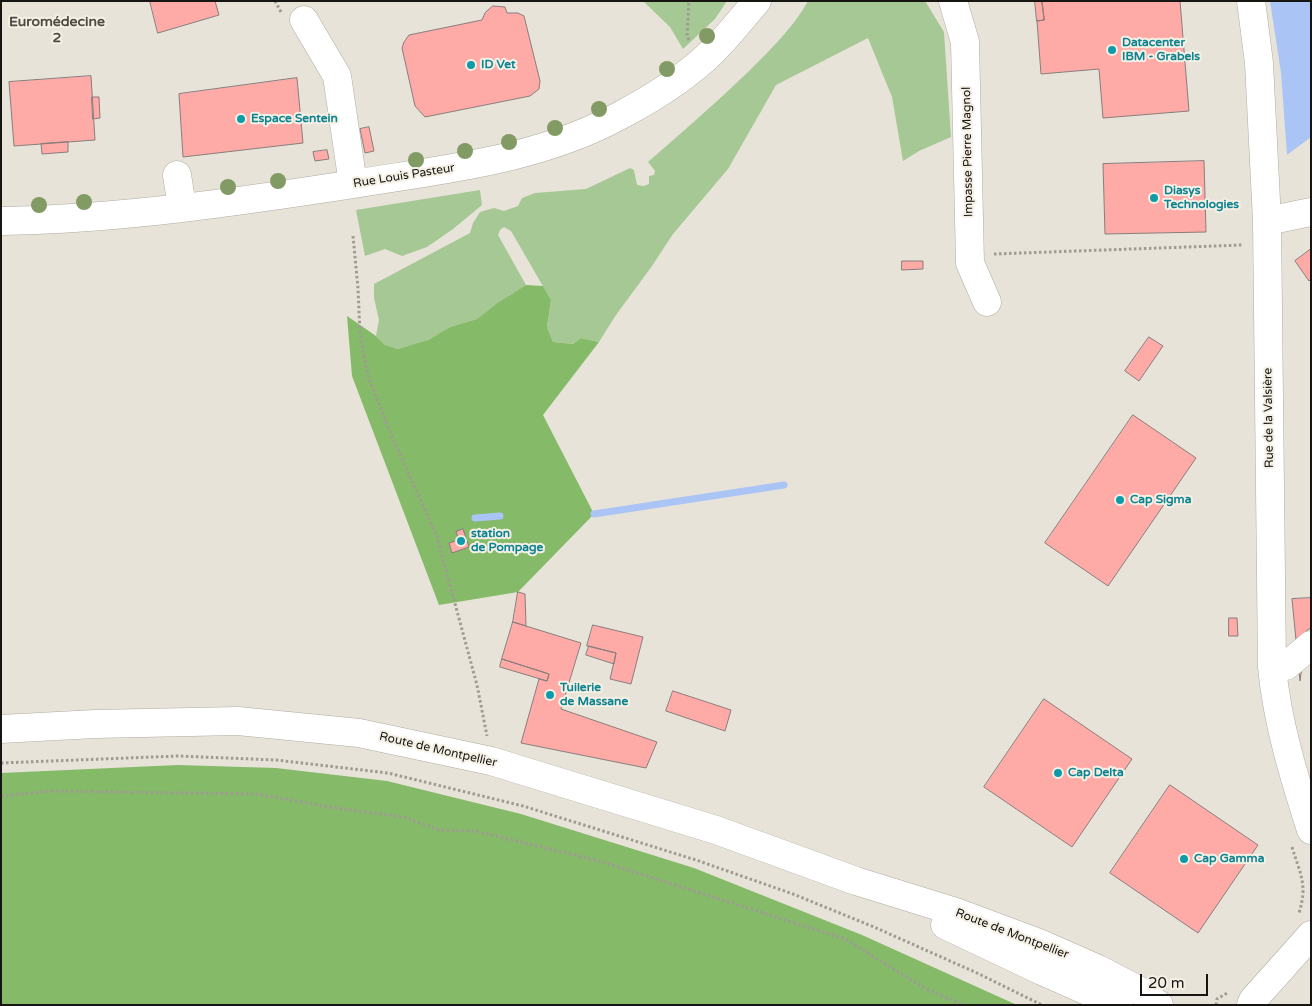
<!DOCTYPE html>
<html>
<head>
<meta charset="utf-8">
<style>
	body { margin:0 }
	#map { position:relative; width:1312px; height:1006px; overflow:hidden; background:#e8e3d8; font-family:"Varela Round",sans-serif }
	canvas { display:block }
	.frame { position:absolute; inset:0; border:2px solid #161511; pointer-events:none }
	.scale { position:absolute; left:1140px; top:974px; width:68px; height:22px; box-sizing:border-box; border:2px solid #161511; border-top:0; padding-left:6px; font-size:15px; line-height:18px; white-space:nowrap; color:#161511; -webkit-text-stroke:4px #f5f0e5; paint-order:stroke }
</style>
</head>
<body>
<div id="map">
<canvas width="1312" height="1006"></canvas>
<div class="frame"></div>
<div class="scale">20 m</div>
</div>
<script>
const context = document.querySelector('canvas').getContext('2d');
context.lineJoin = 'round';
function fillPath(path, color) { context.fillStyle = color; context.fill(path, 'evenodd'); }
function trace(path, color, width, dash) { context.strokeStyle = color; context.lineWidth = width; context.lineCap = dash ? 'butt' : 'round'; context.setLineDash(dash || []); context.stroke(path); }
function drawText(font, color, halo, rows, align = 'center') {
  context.font = font + ' "Varela Round",sans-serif'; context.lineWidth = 4; context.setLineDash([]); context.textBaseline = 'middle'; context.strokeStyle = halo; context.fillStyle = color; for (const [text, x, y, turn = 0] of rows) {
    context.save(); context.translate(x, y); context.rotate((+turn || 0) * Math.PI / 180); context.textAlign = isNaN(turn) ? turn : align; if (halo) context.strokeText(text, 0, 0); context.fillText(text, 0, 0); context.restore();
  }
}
const green = new Path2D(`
	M643,1H727L715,19L683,49L670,27Z
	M808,1H925L944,32L951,137L919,151L903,161L892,97L868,38L776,85L728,169L673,234L652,266L616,315L599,342L581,338L573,344L553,342L547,327L551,300L511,231L504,227L500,230L498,235L526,285L497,303L477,319L450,327L428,340L413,345L398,349L385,345L376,336L379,320L374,298V284L470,233L473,223L480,212L494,208L504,211L518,206L522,198L535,193L586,189L630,168L634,170L637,185L644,186L649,184V176L654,175L655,171L648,162C682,132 716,103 748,72C770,50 793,28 808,1Z
	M480,190L482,205L453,229L427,247L402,256L385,249L365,256L356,210Z`);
const forest = new Path2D(`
	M526,285L543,286L551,300L547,327L553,342L573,344L581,338L599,342L543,415L594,514L518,592L439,605L352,376L347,316L376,336L385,345L398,349L428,340L450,327L477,319L497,303Z
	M178,765L276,768L387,781L521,814L694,868L862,935L1017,1005H1V773Z`);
const water = new Path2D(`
	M1270,1H1311V137L1287,155L1281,73Z`);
const stream = new Path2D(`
	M594,514L784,485
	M475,518L500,516`);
const building = new Path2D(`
	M150,1H215L219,15L158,33Z
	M1035,1H1042L1044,20L1037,21Z
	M1042,1H1180L1189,111L1103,118L1099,69L1041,74L1037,21L1044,20Z
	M493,6L505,7L507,13H518L524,16L540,81L539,89L530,96L425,117L415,106L402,48L404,42L409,35L482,20L485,13Z
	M91,76L95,140L14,146L9,82Z
	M297,78L303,143L183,157L179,94Z
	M92,97H99L100,118L93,119Z
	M369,127L374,151L365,153L360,129Z
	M68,142V152L42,154L41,144Z
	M327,150L329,159L315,161L313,152Z
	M1204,161L1206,232L1105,234L1103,164Z
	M1311,249V279L1309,281L1295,261Z
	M902,261H923V269L902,270Z
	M1149,337L1163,346L1139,381L1125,371Z
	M1133,415L1196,458L1108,586L1045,543Z
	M463,529L469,547L452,553L449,543L459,540L456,532Z
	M518,592L525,594L526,626L513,622Z
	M1311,598V628L1307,630L1300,681L1292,599Z
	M1229,618H1237L1238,636H1229Z
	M513,622L581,643L561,709L657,742L646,768L521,743L539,679L547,681L549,674L502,659Z
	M593,625L643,637L631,684L610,679L616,653L587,646Z
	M589,646L616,653L614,664L586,655Z
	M502,659L549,674L547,681L500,667Z
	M673,691L731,710L725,731L666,711Z
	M1044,699L1132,759L1072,847L984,787Z
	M1170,785L1258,845L1198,933L1110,873Z`);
const path = new Path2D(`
	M275,1L281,12
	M689,40L687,36L689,1
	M353,236L358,288L360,334L368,376L390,432L437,537L477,685L487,736
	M994,254L1242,245
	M1,763L178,756L276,760L388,773L523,806L696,860L793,894L874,927L977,973L1042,1005
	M1,796L52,791L256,794L335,808L404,817L439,830L475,831L603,862L845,939L926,989L964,1005
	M1292,847C1300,874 1308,884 1299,913
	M1216,1005L1217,999L1229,992`);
const minor = new Path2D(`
	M953,1L965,42L970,263L987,302
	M1251,1L1259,63L1267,221L1272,667C1277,722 1294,777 1311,830
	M304,20L337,76L353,184
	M177,175L182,207
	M1,221C119,219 237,202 354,184C444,169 539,160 621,115C653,98 688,76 714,50C729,35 743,17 757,1
	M1267,221L1311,212
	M1272,667L1286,666L1311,645
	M1251,1005L1253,1000L1311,935`);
const major = new Path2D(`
	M1,729L95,724L238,721L359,733L491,761L716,830L856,881L956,912L1039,943L1098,969L1140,991L1159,1005
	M945,925L1042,971L1119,1005`);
const trees = [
	[707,36],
	[667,69],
	[599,109],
	[555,128],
	[509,142],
	[465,151],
	[416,160],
	[278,181],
	[228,187],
	[84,202],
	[39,205]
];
const markers = [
	[1112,50,5,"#0f9aa8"],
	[471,65,5,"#0f9aa8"],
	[241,119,5,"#0f9aa8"],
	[1154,198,5,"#0f9aa8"],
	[1120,500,5,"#0f9aa8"],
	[461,541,5,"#0f9aa8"],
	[550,695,5,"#0f9aa8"],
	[1058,773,5,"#0f9aa8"],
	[1184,859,5,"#0f9aa8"]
];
const cultureNames = [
	["Datacenter",1122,43],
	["IBM - Grabels",1122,57],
	["ID Vet",481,65],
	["Espace Sentein",251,119],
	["Diasys",1164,191],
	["Technologies",1164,205],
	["Cap Sigma",1130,500],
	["station",471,534],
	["de Pompage",471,548],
	["Tuilerie",560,688],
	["de Massane",560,702],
	["Cap Delta",1068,773],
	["Cap Gamma",1194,859]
];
const streetNames = [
	["Impasse Pierre Magnol",968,152,-91],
	["Rue Louis Pasteur",404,176,-9],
	["Rue de la Valsière",1269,418,-91],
	["Route de Montpellier",438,750,13],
	["Route de Montpellier",1012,934,21]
];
const neighbourhoodNames = [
	["Euromédecine",57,22],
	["2",57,38]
];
fillPath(green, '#a6c895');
fillPath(forest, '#85ba68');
fillPath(water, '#aac5f5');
trace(stream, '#aac5f5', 7);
fillPath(building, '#feaaa6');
trace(building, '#897d7c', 1);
trace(minor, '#b0aba1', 29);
trace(major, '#b0aba1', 29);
trace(path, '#9f9b93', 3, [2.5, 2.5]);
trace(minor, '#fff', 28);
trace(major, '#fff', 28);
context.fillStyle = '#829a64';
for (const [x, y] of trees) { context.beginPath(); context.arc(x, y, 8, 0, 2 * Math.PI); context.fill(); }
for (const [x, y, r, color] of markers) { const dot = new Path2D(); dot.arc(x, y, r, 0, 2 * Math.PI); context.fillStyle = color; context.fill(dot); trace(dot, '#f5f0e5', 2); }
drawText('bold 12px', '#0d838f', '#f5f0e5', cultureNames, 'left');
drawText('12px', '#161511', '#f5f0e5', streetNames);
drawText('bold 14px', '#4f4b42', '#f5f0e5', neighbourhoodNames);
</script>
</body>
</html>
